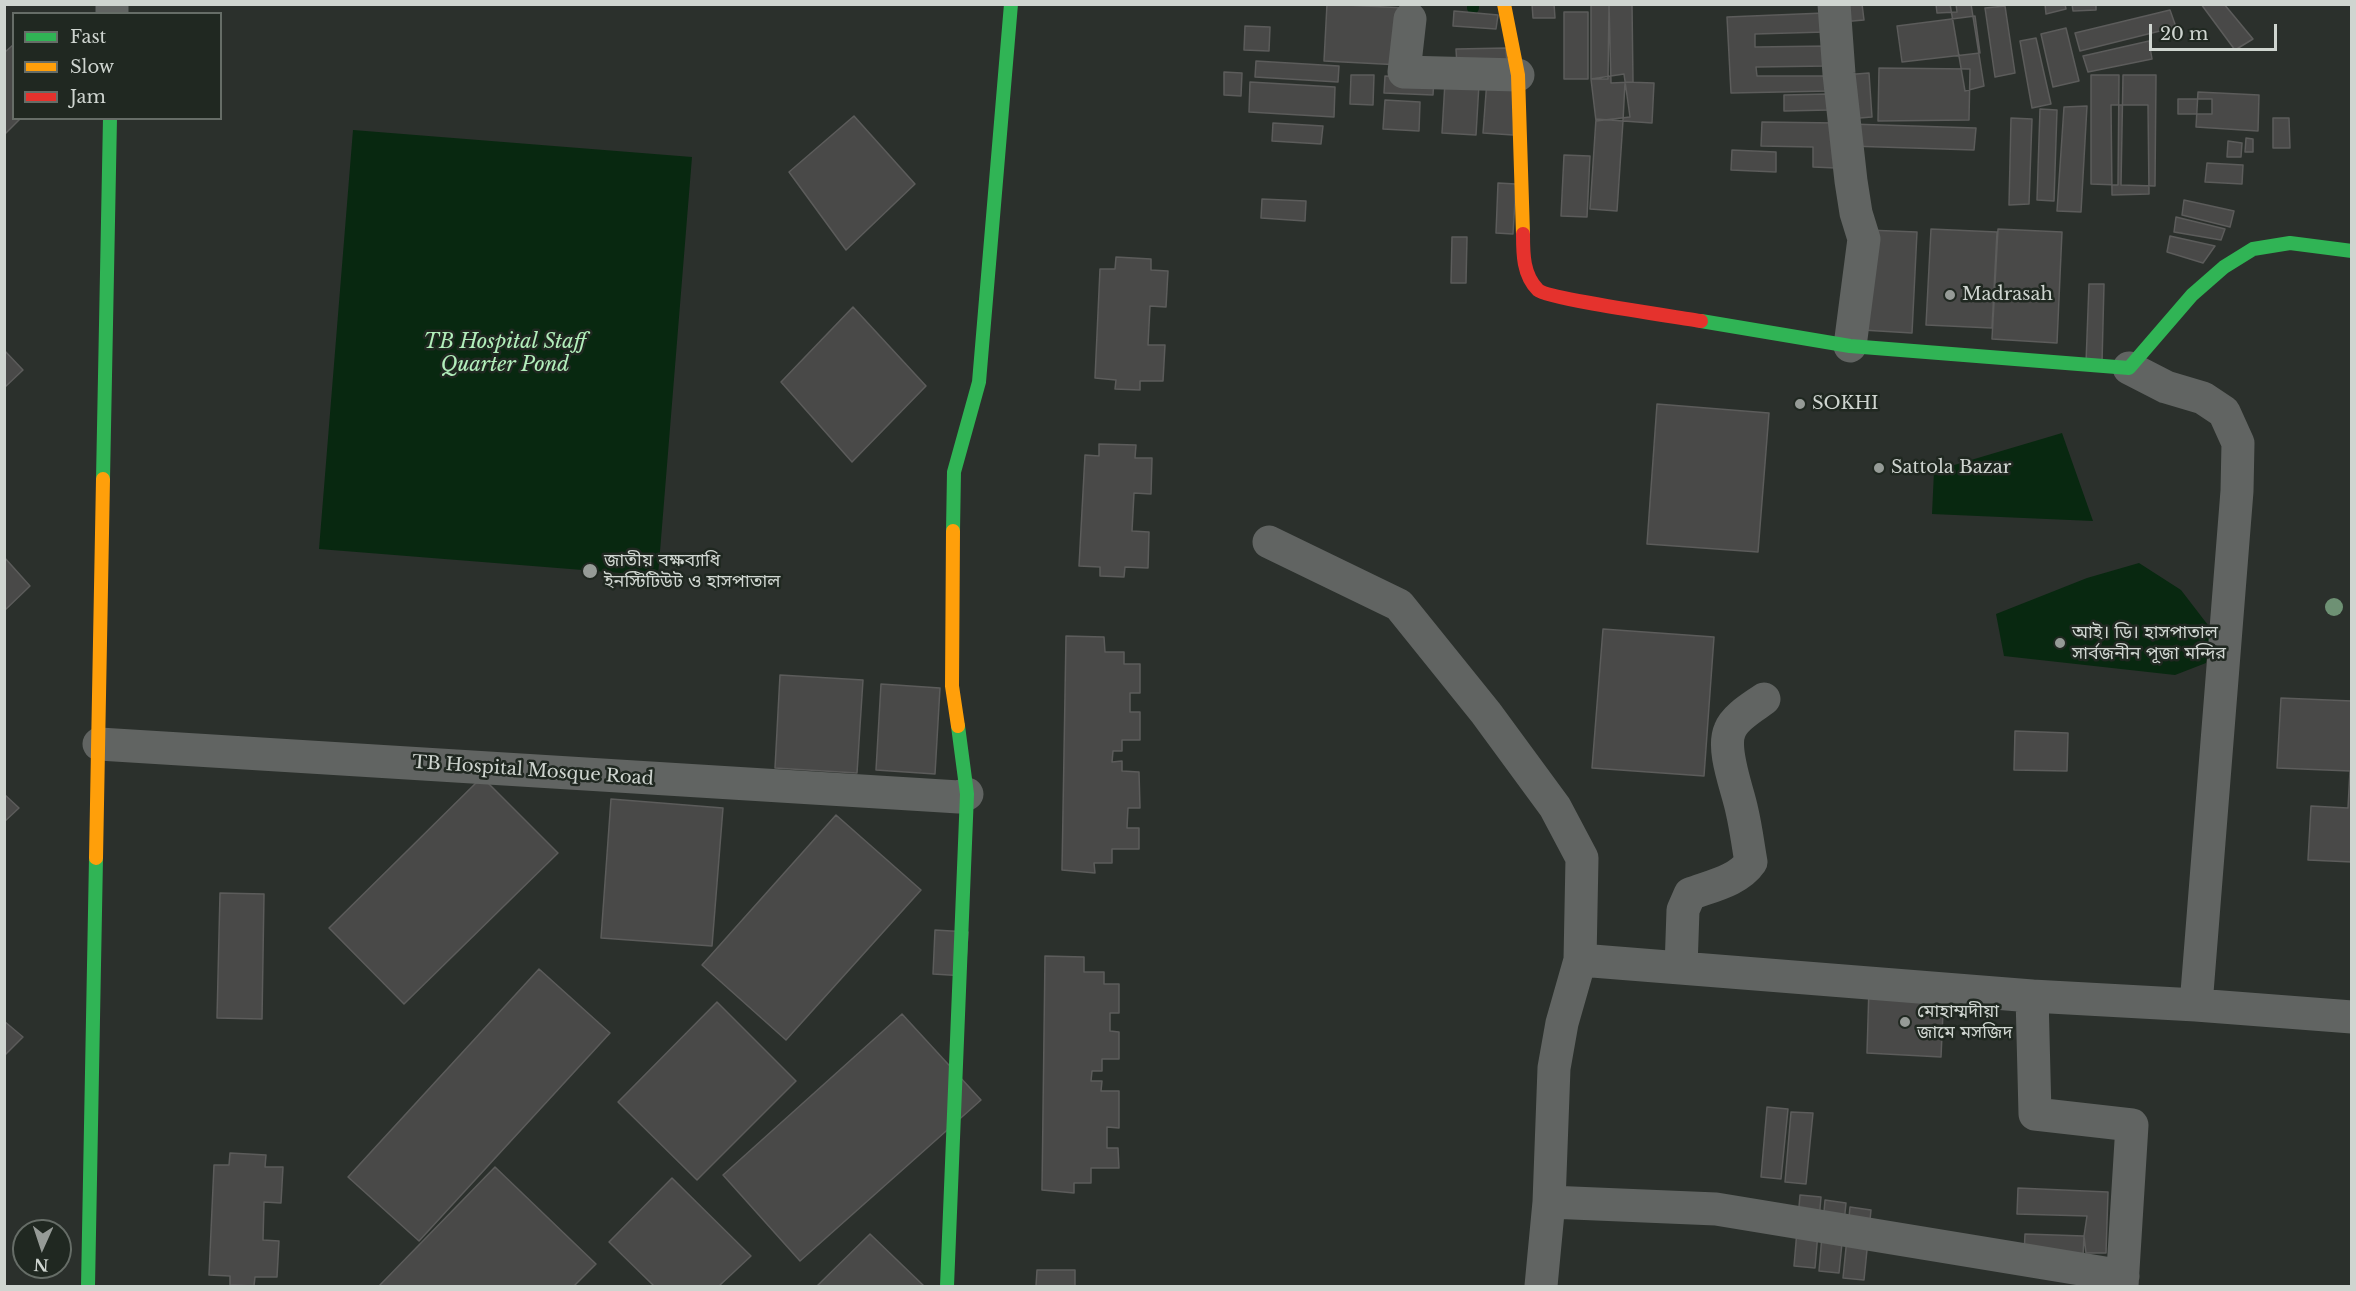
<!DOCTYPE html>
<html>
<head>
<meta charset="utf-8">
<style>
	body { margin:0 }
	#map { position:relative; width:2356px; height:1291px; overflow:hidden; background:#2b302c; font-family:"Libre Baskerville",serif }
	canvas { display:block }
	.frame { position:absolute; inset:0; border:6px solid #cfd5d0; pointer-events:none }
	.legend { position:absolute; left:12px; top:12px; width:210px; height:108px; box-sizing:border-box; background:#202821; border:2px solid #666d67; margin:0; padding:8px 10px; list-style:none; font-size:18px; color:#cfd5d0 }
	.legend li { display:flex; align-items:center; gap:12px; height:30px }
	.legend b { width:30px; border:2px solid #666d67 }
	.north { position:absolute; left:12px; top:1219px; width:60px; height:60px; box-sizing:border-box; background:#202821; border:2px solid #666d67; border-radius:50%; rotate:183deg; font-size:16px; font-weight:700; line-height:24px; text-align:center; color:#cfd5d0 }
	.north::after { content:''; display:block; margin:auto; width:21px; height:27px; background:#969b97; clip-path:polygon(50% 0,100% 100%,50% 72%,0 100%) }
	.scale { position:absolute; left:2149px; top:24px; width:128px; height:27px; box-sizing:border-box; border:3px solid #cfd5d0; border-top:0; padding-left:8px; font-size:18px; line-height:21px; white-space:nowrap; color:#cfd5d0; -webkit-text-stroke:4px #202821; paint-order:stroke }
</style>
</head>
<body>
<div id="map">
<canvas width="2356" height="1291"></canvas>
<div class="frame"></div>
<ul class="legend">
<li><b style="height:8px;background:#30b455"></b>Fast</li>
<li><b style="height:8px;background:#ff9f0a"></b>Slow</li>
<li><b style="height:8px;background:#e5322d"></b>Jam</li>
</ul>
<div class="north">N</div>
<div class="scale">20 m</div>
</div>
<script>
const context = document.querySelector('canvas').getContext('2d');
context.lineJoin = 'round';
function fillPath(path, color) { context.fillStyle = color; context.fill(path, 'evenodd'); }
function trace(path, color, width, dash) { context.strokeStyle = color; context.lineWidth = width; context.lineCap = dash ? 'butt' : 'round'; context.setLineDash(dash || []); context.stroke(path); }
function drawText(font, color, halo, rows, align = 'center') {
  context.font = font + ' "Libre Baskerville","Noto Sans Bengali",serif'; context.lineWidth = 5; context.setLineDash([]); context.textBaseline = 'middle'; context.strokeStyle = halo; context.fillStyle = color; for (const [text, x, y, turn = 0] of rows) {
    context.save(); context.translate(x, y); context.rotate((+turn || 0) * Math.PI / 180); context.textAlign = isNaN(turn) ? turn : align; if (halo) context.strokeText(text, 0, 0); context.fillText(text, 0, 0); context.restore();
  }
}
const water = new Path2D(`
	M353,130L692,157L658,576L319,549Z
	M2062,433L2093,521L1932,514L1934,471Z
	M2139,563L2181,590L2211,629L2206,663L2175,675L2004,656L1996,614L2087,578Z`);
const stream = new Path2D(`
	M1473,8V4`);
const building = new Path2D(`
	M1327,4L1405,8L1401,65L1324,61Z
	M1532,4H1554L1555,18H1533Z
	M1591,4H1609L1608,79H1591Z
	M1609,4H1632L1633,82L1611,83Z
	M1839,4H1862L1864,20L1841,22Z
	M1936,4H1956L1957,12L1937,13Z
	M1950,4H1971L1984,86L1965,91Z
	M2045,4H2065L2066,9L2046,14Z
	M2072,4H2096V10L2073,11Z
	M2201,4H2224L2253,39L2235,50Z
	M2005,6L2015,73L1995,77L1985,8Z
	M2170,10L2176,27L2080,51L2075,33Z
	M1454,11L1498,15L1496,29L1453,26Z
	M1564,12H1588V79H1564Z
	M1824,13L1825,32L1755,34V47L1828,46V66L1756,67L1757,76H1829L1830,91L1731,93L1727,17Z
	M1975,16L1980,53L1902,62L1897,26Z
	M1245,26L1270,27L1269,51L1244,50Z
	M2066,28L2079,81L2053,87L2041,34Z
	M2036,38L2051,104L2032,108L2020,41Z
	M2149,41L2152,59L2088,72L2083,56Z
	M14,44V118H21L4,135V53Z
	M1506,48L1507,65L1457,66L1456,49Z
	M1256,61L1339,66L1338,82L1255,77Z
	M1879,68L1970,69L1969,120L1878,121Z
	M1224,72L1242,73L1241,96L1224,95Z
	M1869,73L1872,117L1847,119L1843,75Z
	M1624,74L1630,117L1596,121L1591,79Z
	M1351,75H1374L1373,105L1350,104Z
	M2091,75H2119L2118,185L2091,184Z
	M2123,75H2156L2155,186L2121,185Z
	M1385,76L1434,78L1433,95L1384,93Z
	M1487,80L1516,82L1513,135L1483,133Z
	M1250,82L1335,87L1334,117L1249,112Z
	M1445,82L1479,84L1476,135L1442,133Z
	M1625,82L1654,83L1652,123L1623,121Z
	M2198,92L2259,95L2258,131L2196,127Z
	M1828,94L1829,110L1784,111V95Z
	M2178,99H2212V114H2178Z
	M1385,100L1420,102L1419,131L1383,129Z
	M2111,105H2148L2149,194L2112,195Z
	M2087,106L2081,212L2057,211L2064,107Z
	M2040,109L2057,110L2054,201L2037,200Z
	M854,116L915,184L846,250L789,172Z
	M2011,118L2032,119L2029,204L2009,205Z
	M2273,118H2289L2290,148H2273Z
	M1596,119L1623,121L1617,211L1590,209Z
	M1762,122L1837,123L1836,168L1813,167V147L1761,146Z
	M1273,123L1323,126L1321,144L1272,141Z
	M1850,124L1976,128L1974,150L1849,146Z
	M2246,138L2253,139V152H2245Z
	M2228,141L2242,143L2241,157H2227Z
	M1732,150L1776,152V172L1731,170Z
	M1564,155L1590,156L1587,217L1561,216Z
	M2207,163L2243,165L2242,184L2205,182Z
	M1498,183L1516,184L1513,234L1496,233Z
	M1262,199L1306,201L1305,221L1261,218Z
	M2184,200L2234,211L2230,227L2182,215Z
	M2176,217L2225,229L2221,240L2174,232Z
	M1931,229L1997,232L1992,328L1926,325Z
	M1998,229L2062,232L2057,343L1992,339Z
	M1867,230L1917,232L1912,333L1862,330Z
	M2170,236L2215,246L2203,263L2167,252Z
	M1452,237H1467L1466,283H1451Z
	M1116,257L1151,259V270L1168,271L1166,307L1150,306L1148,345H1165L1163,381H1140V390L1115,389L1116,380L1095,378L1100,269H1115Z
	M2089,284H2104L2102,363H2086Z
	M853,307L926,386L852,462L781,382Z
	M4,350L23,370L4,388Z
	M1657,404L1769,413L1758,552L1647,544Z
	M1099,444L1136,445L1135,458H1152L1151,494L1134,493L1132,531L1149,532L1148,568L1125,567L1124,577L1100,576V567L1079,566L1085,455L1099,456Z
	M4,557L30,586L4,611Z
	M1603,629L1714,637L1704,776L1592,768Z
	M1066,636L1104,637L1105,652H1124V664H1140V693H1130V712H1140V740H1122V751H1113L1112,762L1122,761V771L1139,772L1140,808H1128L1127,828H1139V849H1112V863H1094L1095,873L1062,870Z
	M780,675L863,680L857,773L775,768Z
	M881,684L940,688L935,774L876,770Z
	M2281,698L2352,701V862L2308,860L2311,806L2348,808L2350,771L2277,768Z
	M2015,731L2068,733L2067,771L2014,770Z
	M482,777L558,853L404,1004L329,928Z
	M4,794L19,808L4,822Z
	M611,799L723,808L712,946L601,938Z
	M836,815L921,890L786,1040L702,965Z
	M220,893L264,894L262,1019L217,1018Z
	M935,930L968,932L965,976L933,974Z
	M1045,956L1084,957V972H1104V984H1119V1013H1110V1031L1119,1032V1059H1102V1071H1092L1091,1081H1102L1101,1091H1119V1128L1107,1127V1148H1118L1119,1168H1091V1183H1074V1193L1042,1190Z
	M539,969L610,1033L419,1241L348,1177Z
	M1869,987L1944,990L1941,1057L1867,1053Z
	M717,1002L796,1081L697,1180L618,1102Z
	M902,1014L981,1100L800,1261L723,1175Z
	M4,1021L23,1037L4,1056Z
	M1767,1107L1788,1109L1781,1179L1761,1177Z
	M1791,1112L1813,1113L1806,1184L1785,1182Z
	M230,1153L266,1155L265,1167H283L281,1203L264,1202L263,1240L279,1241L277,1277H255L254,1286L230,1285V1276L209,1275L214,1165H229Z
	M495,1167L596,1264L574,1286H379Z
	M672,1178L751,1256L719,1286H654L609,1242Z
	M2018,1188L2108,1192L2106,1253H2086L2084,1236L2087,1216L2017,1214Z
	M1800,1195L1821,1197L1815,1268L1794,1266Z
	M1825,1200L1846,1203L1839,1273L1819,1271Z
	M1850,1207L1871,1210L1864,1280L1843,1278Z
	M870,1234L924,1286H817Z
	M2025,1234L2084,1236L2083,1257L2024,1255Z
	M1037,1270H1075V1286H1095H1036Z`);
const street = new Path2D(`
	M1834,4L1839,74L1851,181L1856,213L1864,239L1850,346
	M112,14V4
	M1410,19L1404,72L1518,75
	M2129,368L2166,387L2203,398L2224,412L2238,443L2237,491L2196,1005L2352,1017
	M1269,542L1399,605L1486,713L1555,807L1582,858L1580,960L1562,1023L1554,1068L1549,1202L1541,1286
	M99,744L959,797L967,794
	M1580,960L2032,996
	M1681,968L1683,910L1690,894C1711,886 1738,881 1751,862C1748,845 1746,828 1742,811C1738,790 1721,750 1730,730C1735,717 1753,707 1764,699
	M1549,1202L1716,1209L2123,1276
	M2122,1286L2132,1125L2035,1114L2032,996L2196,1005`);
const fast = new Path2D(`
	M1701,321L1850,346L2129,368L2192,295L2224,267L2253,249L2290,243L2352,251
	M103,479L110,118
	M953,531L954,472L979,382L1011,4
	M88,1286L96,858
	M947,1286L967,794L958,726`);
const slow = new Path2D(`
	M1504,4L1518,75L1523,234
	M953,531L952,686L958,726
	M96,858L103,479`);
const jam = new Path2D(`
	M1523,234C1523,254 1523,275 1538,290C1548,299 1678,317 1701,321`);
const trees = [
	[2334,607]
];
const markers = [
	[1950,295,6,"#969b97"],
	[1800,404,6,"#969b97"],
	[1879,468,6,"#969b97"],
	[590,571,8,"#969b97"],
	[2060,643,6,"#969b97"],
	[1905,1022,6,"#969b97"]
];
const poiNames = [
	["Madrasah",1962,295],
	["SOKHI",1812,404],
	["Sattola Bazar",1891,468],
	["জাতীয় বক্ষব্যাধি",604,561],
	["ইনস্টিটিউট ও হাসপাতাল",604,582],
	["আই। ডি। হাসপাতাল",2072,633],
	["সার্বজনীন পূজা মন্দির",2072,654],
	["মোহাম্মদীয়া",1917,1012],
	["জামে মসজিদ",1917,1033]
];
const streetNames = [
	["TB Hospital Mosque Road",533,771,4]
];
const waterNames = [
	["TB Hospital Staff",505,342],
	["Quarter Pond",505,365]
];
fillPath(water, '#082810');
trace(stream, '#082810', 12);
fillPath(building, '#494948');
trace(building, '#5c5c5b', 1.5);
trace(street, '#616462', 33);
trace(fast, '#30b455', 14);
trace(slow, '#ff9f0a', 14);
trace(jam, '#e5322d', 14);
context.fillStyle = '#6e9174';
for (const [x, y] of trees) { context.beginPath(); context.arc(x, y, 9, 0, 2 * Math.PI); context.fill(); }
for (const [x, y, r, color] of markers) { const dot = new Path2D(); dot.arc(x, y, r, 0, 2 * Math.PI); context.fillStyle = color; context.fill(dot); trace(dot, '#202821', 2); }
drawText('18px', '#cfd5d0', '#202821', poiNames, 'left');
drawText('18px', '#cfd5d0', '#202821', streetNames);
drawText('italic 20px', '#b2eebb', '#202821', waterNames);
</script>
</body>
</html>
